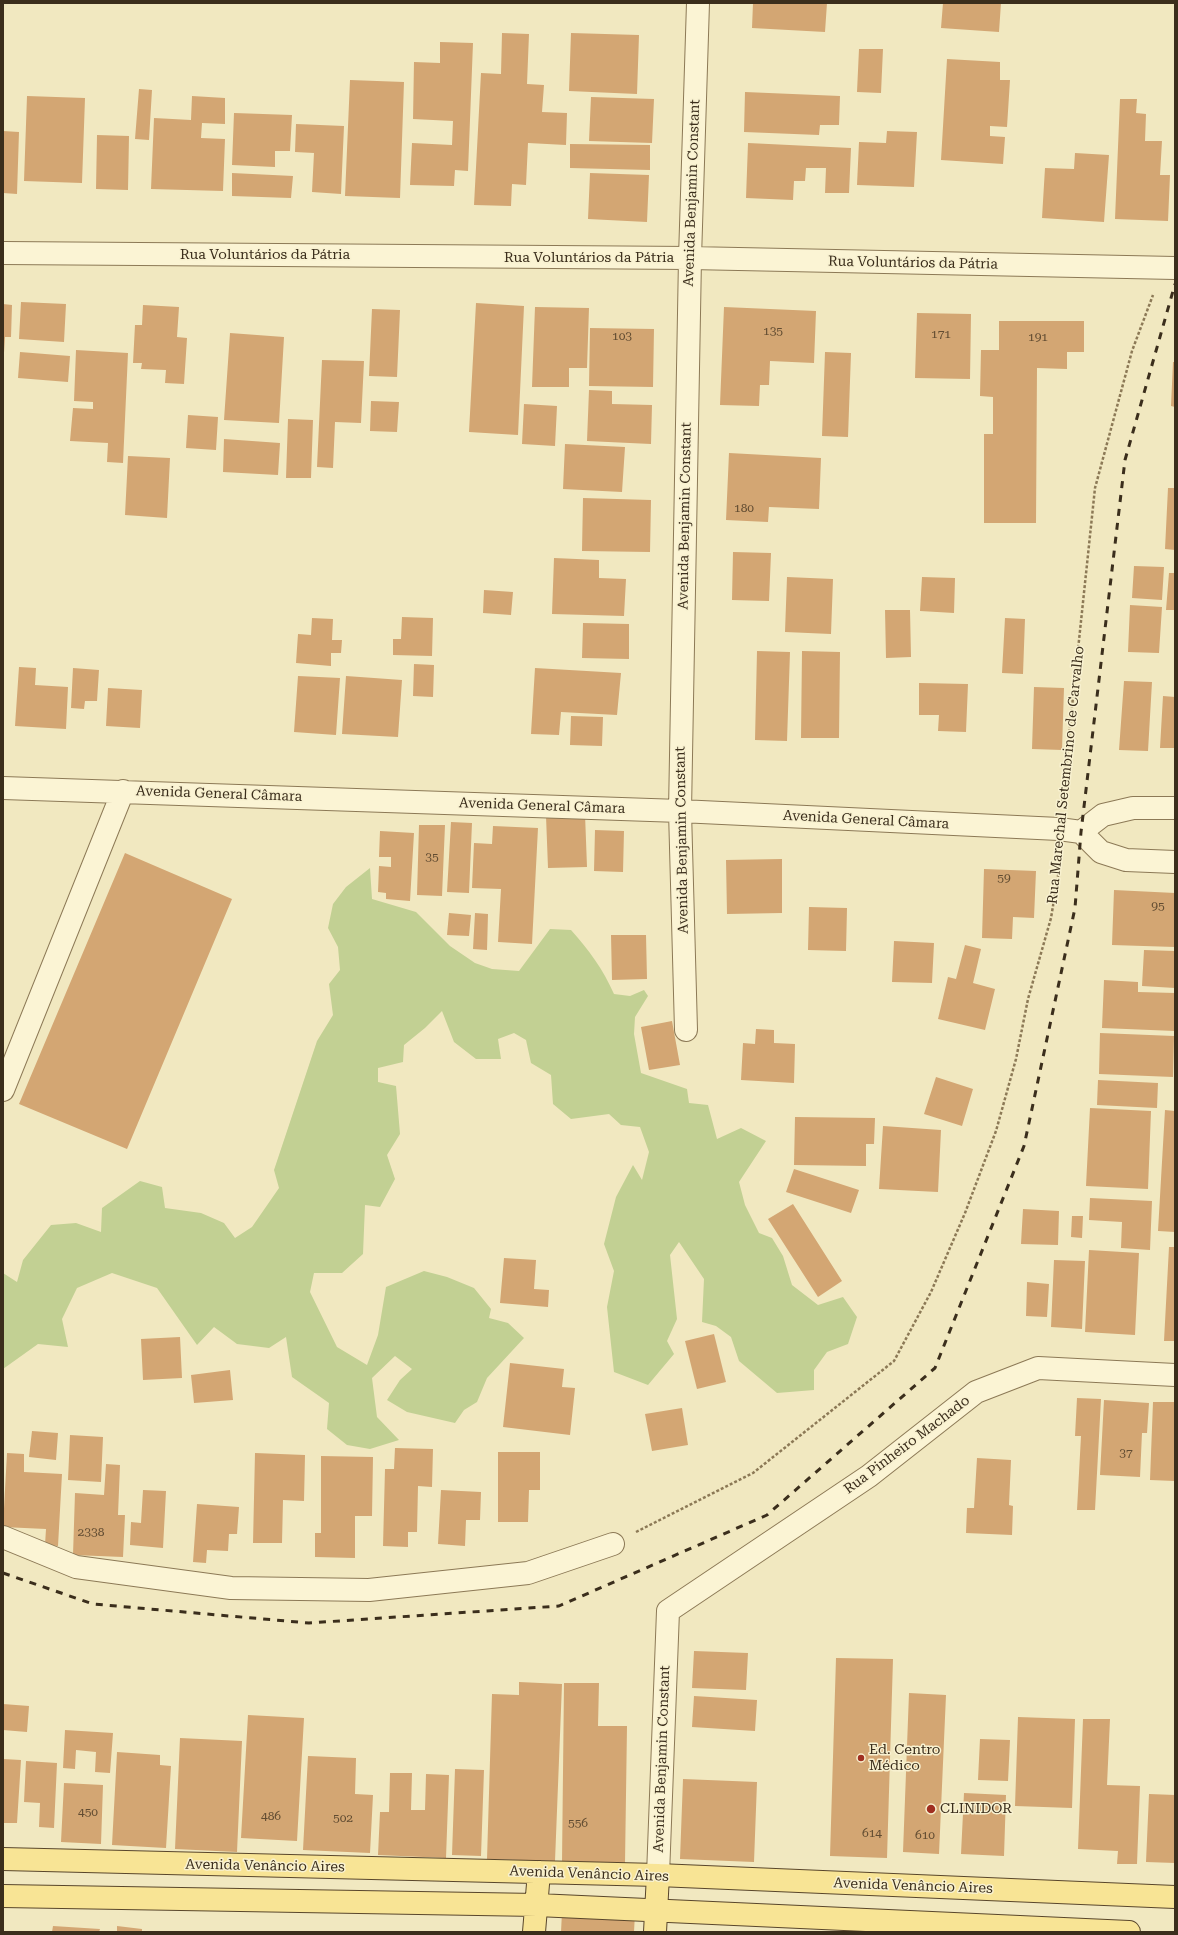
<!DOCTYPE html>
<html>
<head>
<meta charset="utf-8">
<style>
	body { margin:0 }
	#map { position:relative; width:1178px; height:1935px; overflow:hidden; background:#f1e8c0; font-family:"Roboto Serif",serif }
	canvas { display:block }
	.frame { position:absolute; inset:0; border:4px solid #3b2e1c; pointer-events:none }
</style>
</head>
<body>
<div id="map">
<canvas width="1178" height="1935"></canvas>
<div class="frame"></div>
</div>
<script>
const context = document.querySelector('canvas').getContext('2d');
context.lineJoin = 'round';
function fillPath(path, color) { context.fillStyle = color; context.fill(path, 'evenodd'); }
function trace(path, color, width, dash) { context.strokeStyle = color; context.lineWidth = width; context.lineCap = dash ? 'butt' : 'round'; context.setLineDash(dash || []); context.stroke(path); }
function drawText(font, color, halo, rows, align = 'center') {
  context.font = font + ' "Roboto Serif",serif'; context.lineWidth = 3; context.setLineDash([]); context.textBaseline = 'middle'; context.strokeStyle = halo; context.fillStyle = color; for (const [text, x, y, turn = 0] of rows) {
    context.save(); context.translate(x, y); context.rotate((+turn || 0) * Math.PI / 180); context.textAlign = isNaN(turn) ? turn : align; if (halo) context.strokeText(text, 0, 0); context.fillText(text, 0, 0); context.restore();
  }
}
const green = new Path2D(`
	M370,868L372,899L416,912L450,946L475,963L492,969L519,971L550,929L571,930C589,950 603,969 614,994L630,996L644,990L648,996L635,1017L634,1034L641,1073L687,1089L689,1103L708,1105L717,1139L741,1128L766,1141L739,1182L745,1205L759,1233L772,1238L783,1256L792,1285L818,1305L843,1297L857,1317L848,1344L827,1352L814,1370V1390L777,1393L739,1361L731,1337L716,1326L702,1322L704,1279L679,1242L670,1255L677,1319L667,1341L674,1354L648,1385L614,1372L607,1307L614,1271L604,1244L616,1197L633,1165L642,1180L649,1152L640,1127L621,1125L609,1114L571,1119L553,1104L551,1075L531,1063L526,1040L514,1033L498,1039L501,1059H476L454,1042L442,1011L425,1028L404,1045L403,1062L378,1068V1082L396,1086L400,1134L387,1155L395,1179L380,1207L365,1205L363,1254L342,1273H314L310,1292L337,1347L367,1365L378,1335L386,1287L424,1271L447,1277L474,1288L491,1309L489,1318L508,1323L524,1338L487,1378L477,1402L464,1410L455,1423L407,1412L387,1400L400,1380L412,1369L395,1356L372,1378L377,1417L399,1440L370,1449L347,1445L327,1429L329,1403L292,1377L286,1337L269,1348L237,1344L214,1327L197,1345L157,1288L112,1273L77,1288L62,1319L68,1347L38,1344L3,1369V1273L17,1282L23,1260L51,1225L76,1223L101,1232L102,1208L140,1181L162,1187L165,1208L201,1213L224,1223L235,1238L252,1227L279,1188L274,1170L317,1041L333,1015L329,984L340,970L338,947L328,928L333,904L346,887Z`);
const building = new Path2D(`
	M753,3H827L825,32L752,28Z
	M943,3H1001L999,32L941,28Z
	M502,33L529,34L527,84L544,85L542,112L567,113L566,145L528,143L526,185L512,184L511,206L474,205L481,73L501,74Z
	M571,33L639,35L637,94L569,91Z
	M440,42L473,43L468,171L455,170L454,186L410,185L412,143L452,145L453,121L413,119L414,62L440,63Z
	M859,49H883L881,93L857,92Z
	M947,59L1000,62V80H1010L1007,127L990,126V136L1005,137L1003,164L941,160Z
	M350,80L404,82L400,198L345,196Z
	M139,89L152,90L149,140L135,139Z
	M745,92L840,96L839,125H820L819,135L744,132Z
	M27,96L85,98L82,183L24,181Z
	M192,96L225,98V124L202,123L201,138L225,139L223,191L151,189L154,118L191,120Z
	M591,97L654,99L652,143L589,141Z
	M1120,99H1137L1136,113L1146,114L1145,141H1162L1160,175H1170L1168,221L1115,219Z
	M234,113L292,115L290,151H275V167L232,165Z
	M296,124L344,126L341,194L312,192L314,153L295,152Z
	M3,131L19,132L17,194L3,193Z
	M887,131L917,132L914,187L857,185L859,142L886,143Z
	M97,135L129,136L128,190L96,189Z
	M748,143L851,148L849,193H825L826,168H806L805,181H794L793,200L746,198Z
	M570,144L650,145V170L570,168Z
	M1075,153L1109,155L1104,222L1042,218L1045,168L1074,169Z
	M232,173L293,176L291,198L232,196Z
	M590,173L649,175L647,222L588,219Z
	M21,302L66,304L64,342L19,339Z
	M476,303L524,306L518,435L469,432Z
	M3,304L12,305L11,337H5L4,353Z
	M143,305L179,307L177,337L187,338L184,384L165,383L166,370L141,369L142,363H133L135,325H142Z
	M535,307L589,308L587,368H569V387H532Z
	M724,307L816,311L814,363L770,361L769,385H760L759,406L720,405Z
	M372,309L400,310L397,377L369,376Z
	M917,313L971,314L970,379L915,378Z
	M999,321H1084V352H1067V369L1037,368L1036,523H984V434H993V397L980,396L981,350H999Z
	M590,328L654,329L653,387L589,386Z
	M230,333L284,337L279,423L224,420Z
	M76,350L128,353L123,463L107,462L108,443L70,441L73,408L93,409V402L74,401Z
	M20,352L70,356L68,382L18,378Z
	M825,352L851,353L848,437L822,436Z
	M322,360L364,361L361,423L335,422L333,468L317,467Z
	M1173,362H1175V407L1171,406Z
	M589,390L612,391V404L652,405L651,444L587,441Z
	M371,401L399,402L397,432L370,431Z
	M524,404L557,406L555,446L522,444Z
	M188,415L218,417L216,450L186,448Z
	M288,419L313,420L311,478H286Z
	M224,439L280,443L278,475L223,472Z
	M565,444L625,447L622,492L563,489Z
	M729,453L821,458L819,509L769,507L768,522L726,520Z
	M128,456L170,458L167,518L125,515Z
	M1168,488H1175V550L1165,549Z
	M583,498L651,500L650,552L582,551Z
	M733,552L771,553L769,601L732,600Z
	M554,558L599,560V578L626,579L624,616L552,614Z
	M1134,566L1164,567L1162,600L1132,598Z
	M1169,573H1175V610H1166Z
	M787,577L833,579L831,634L785,632Z
	M922,577L955,578L954,613L920,611Z
	M484,590L513,592L511,615L483,613Z
	M1130,605L1162,607L1159,653L1128,652Z
	M885,610H910L911,657L886,658Z
	M402,617L433,618L432,656L393,655V639H401Z
	M312,618L333,619L332,640H342L341,653H331V666L296,663L298,634L311,635Z
	M1005,618L1025,619L1023,674L1002,673Z
	M583,623L629,624V659L582,658Z
	M757,651L790,652L787,741L755,740Z
	M802,651L840,652L839,738H801Z
	M414,664L434,665L433,697L413,696Z
	M19,667L36,668L35,685L68,687L66,729L15,726Z
	M73,668L99,670L97,701H85L84,709L71,708Z
	M535,668L621,673L617,715L561,712L559,735L531,734Z
	M298,676L340,678L336,735L294,732Z
	M346,676L402,680L398,737L342,734Z
	M1124,681L1152,682L1148,751L1119,750Z
	M919,683L968,684L966,732L938,731L939,715H919Z
	M1034,687L1064,688L1062,750L1032,749Z
	M108,688L142,690L140,728L106,726Z
	M1163,696L1175,697V748H1160Z
	M571,716L603,717L602,746L570,745Z
	M585,814L587,867L548,868L546,816Z
	M451,822L472,823L469,893L447,892Z
	M419,825H445L442,896L417,895Z
	M493,826L538,828L532,944L498,942L501,889L472,888L474,843L492,844Z
	M595,830L624,831L623,872L594,871Z
	M380,831L414,833L410,901L386,899V893L378,892L379,866L391,867V857H379Z
	M125,853L232,899L127,1149L19,1104Z
	M782,859V913L727,914L726,860Z
	M984,869L1036,871L1034,918L1013,917L1012,939L982,938Z
	M1114,890L1175,893V947L1112,945Z
	M809,907L847,908L846,951L808,950Z
	M449,913L471,915L469,936L447,935Z
	M475,913L488,914L487,950L473,949Z
	M611,935H646L647,979L612,980Z
	M894,941L934,943L932,983L892,982Z
	M965,945L981,949L973,983L995,989L985,1030L938,1019L948,977L956,979Z
	M1144,950L1175,951V988L1142,986Z
	M1104,980L1138,982V992L1175,993V1031L1102,1028Z
	M672,1021L680,1065L649,1070L641,1027Z
	M756,1029L774,1030V1043L795,1044L794,1083L741,1080L743,1043L755,1044Z
	M1100,1033L1174,1036L1173,1077L1099,1074Z
	M936,1077L973,1089L962,1126L924,1114Z
	M1098,1080L1158,1083L1157,1108L1097,1105Z
	M1090,1108L1151,1111L1148,1189L1086,1186Z
	M1165,1110L1175,1111V1232L1158,1231Z
	M795,1117L875,1118L874,1144H866V1166L794,1165Z
	M883,1126L941,1130L938,1192L879,1189Z
	M794,1169L859,1190L851,1213L786,1192Z
	M1090,1198L1152,1201L1150,1250L1121,1248L1122,1222L1089,1220Z
	M793,1204L842,1281L818,1297L768,1219Z
	M1023,1209L1059,1211L1058,1245L1021,1244Z
	M1072,1216H1083L1082,1238L1071,1237Z
	M1169,1247H1175V1341H1164Z
	M1089,1250L1139,1253L1135,1335L1085,1332Z
	M504,1258L536,1260L534,1289L549,1290L548,1307L500,1303Z
	M1054,1260L1085,1261L1082,1329L1051,1327Z
	M1027,1282L1049,1284L1047,1317L1026,1316Z
	M714,1334L726,1382L697,1389L685,1341Z
	M180,1337L182,1378L143,1380L141,1339Z
	M510,1363L564,1369L562,1387L575,1388L570,1435L503,1427Z
	M230,1370L233,1400L194,1403L191,1375Z
	M1077,1398L1101,1399L1095,1510H1077L1081,1436H1075Z
	M1104,1400L1149,1403L1147,1433H1142L1140,1477L1100,1475Z
	M1153,1402H1175V1481L1150,1480Z
	M682,1408L688,1445L652,1451L645,1414Z
	M32,1431L58,1433L56,1460L29,1457Z
	M70,1435L103,1437L101,1482L68,1480Z
	M395,1448L433,1449L432,1487L418,1486L417,1532H408V1547L383,1546L385,1469H394Z
	M498,1452H540V1490H529L528,1522H498Z
	M7,1453L24,1454V1472L62,1474L58,1546L45,1545L46,1529L3,1527Z
	M255,1453L305,1455L304,1501L283,1500L282,1543H253Z
	M321,1456L373,1457L372,1516H355V1558L315,1557V1533H321Z
	M977,1458L1011,1460L1009,1505L1013,1506L1012,1535L966,1533L967,1508H974Z
	M106,1464L120,1465L118,1515H125L123,1557L73,1555L75,1493L104,1495Z
	M143,1490L166,1491L163,1548L130,1545L131,1522L141,1523Z
	M441,1490L481,1492L480,1520H466L465,1546L438,1544Z
	M197,1504L239,1507L237,1534H229L228,1551L207,1550L206,1563L193,1562Z
	M694,1651L748,1653L746,1690L692,1688Z
	M836,1658L893,1659L887,1858L830,1856Z
	M519,1682L562,1684L555,1861L487,1859L492,1694L519,1695Z
	M564,1683H599L598,1726H627L625,1863L562,1862Z
	M909,1693L946,1695L939,1854L903,1852Z
	M694,1696L757,1700L755,1731L692,1727Z
	M3,1704L29,1706L27,1732L3,1730Z
	M248,1715L304,1718L297,1841L241,1838Z
	M1018,1717L1075,1719L1072,1808L1015,1806Z
	M1083,1719H1110L1107,1785L1140,1786L1137,1864H1117L1118,1851L1078,1849Z
	M65,1730L113,1733L110,1773L95,1772L96,1752L76,1750L75,1769L63,1768Z
	M180,1738L242,1741L237,1852L175,1849Z
	M980,1739L1010,1740L1008,1781L978,1780Z
	M117,1752L160,1755V1765L171,1766L166,1848L112,1845Z
	M308,1756L356,1758L355,1794L373,1795L370,1853L303,1850Z
	M3,1759L21,1760L17,1823H3Z
	M26,1761L57,1763L54,1828L39,1827L40,1803L24,1802Z
	M455,1769L484,1770L481,1856L452,1855Z
	M390,1773H412L411,1810H425L426,1774L449,1775L446,1858L378,1855L380,1812H389Z
	M683,1779L757,1782L754,1862L680,1859Z
	M64,1783L103,1785L101,1844L61,1842Z
	M964,1793L1006,1795L1004,1856L961,1854Z
	M1149,1794L1175,1795V1863L1146,1862Z
	M562,1912L635,1913L634,1932H561Z
	M53,1926L100,1929L99,1932H52Z
	M117,1926L142,1929V1932H117Z`);
const path = new Path2D(`
	M1062,802L1095,488L1132,351L1153,295
	M636,1532L753,1473L894,1361L931,1292L965,1213L996,1131L1016,1059L1028,999L1051,918L1059,870V857`);
const minor = new Path2D(`
	M3,253L690,258L1175,268
	M3,788L680,811L1059,829L1081,832L1101,852L1126,860L1175,862
	M1081,832L1103,815L1133,808H1175
	M686,1030L680,811L690,258L698,3
	M3,1090L123,791
	M3,1537L76,1567L231,1588L369,1590L528,1573L613,1544
	M658,1875L668,1611L869,1476L976,1392L1038,1368L1175,1375`);
const major = new Path2D(`
	M3,1859L658,1875L1175,1897
	M3,1896L537,1905L1129,1932
	M534,1932L539,1872
	M655,1932L658,1875`);
const rail = new Path2D(`
	M3,1573L93,1604L309,1623L559,1606L767,1515L935,1368L1024,1146L1075,908L1081,832L1125,460L1175,284`);
const markers = [
	[861,1758,4,"#a02f21"],
	[931,1809,5,"#a02f21"]
];
const numberNames = [
	["135",773,331],
	["171",941,334],
	["103",622,336],
	["191",1038,337],
	["180",744,508],
	["35",432,857],
	["59",1004,878],
	["95",1158,906],
	["37",1126,1453],
	["2338",91,1532],
	["450",88,1812],
	["486",271,1816],
	["502",343,1818],
	["556",578,1823],
	["614",872,1833],
	["610",925,1835]
];
const streetNames = [
	["Avenida Benjamin Constant",692,193,-88],
	["Rua Voluntários da Pátria",265,255],
	["Rua Voluntários da Pátria",589,258],
	["Rua Voluntários da Pátria",913,263,1],
	["Avenida Benjamin Constant",685,516,-89],
	["Rua Marechal Setembrino de Carvalho",1066,775,-84],
	["Avenida General Câmara",219,794,2],
	["Avenida General Câmara",542,806,2],
	["Avenida General Câmara",866,820,3],
	["Avenida Benjamin Constant",682,840,-91],
	["Rua Pinheiro Machado",907,1445,-37],
	["Avenida Benjamin Constant",662,1759,-88],
	["Avenida Venâncio Aires",265,1866,1],
	["Avenida Venâncio Aires",589,1874,2],
	["Avenida Venâncio Aires",913,1886,2]
];
const poiNames = [
	["Ed. Centro",869,1750],
	["Médico",869,1766],
	["CLINIDOR",940,1809]
];
fillPath(green, '#c2d093');
fillPath(building, '#d3a673');
trace(minor, '#8c7956', 24);
trace(major, '#59462b', 24);
trace(path, '#8c7956', 2.5, [3, 2]);
trace(minor, '#fbf4d4', 22);
trace(major, '#f8e495', 22);
trace(rail, '#3b2e1c', 3, [7, 7]);
for (const [x, y, r, color] of markers) { const dot = new Path2D(); dot.arc(x, y, r, 0, 2 * Math.PI); context.fillStyle = color; context.fill(dot); trace(dot, '#f8f1d0', 1.5); }
drawText('12px', '#614c32', null, numberNames);
drawText('14px', '#3b2e1c', '#f8f1d0', streetNames);
drawText('14px', '#3b2e1c', '#f8f1d0', poiNames, 'left');
</script>
</body>
</html>
